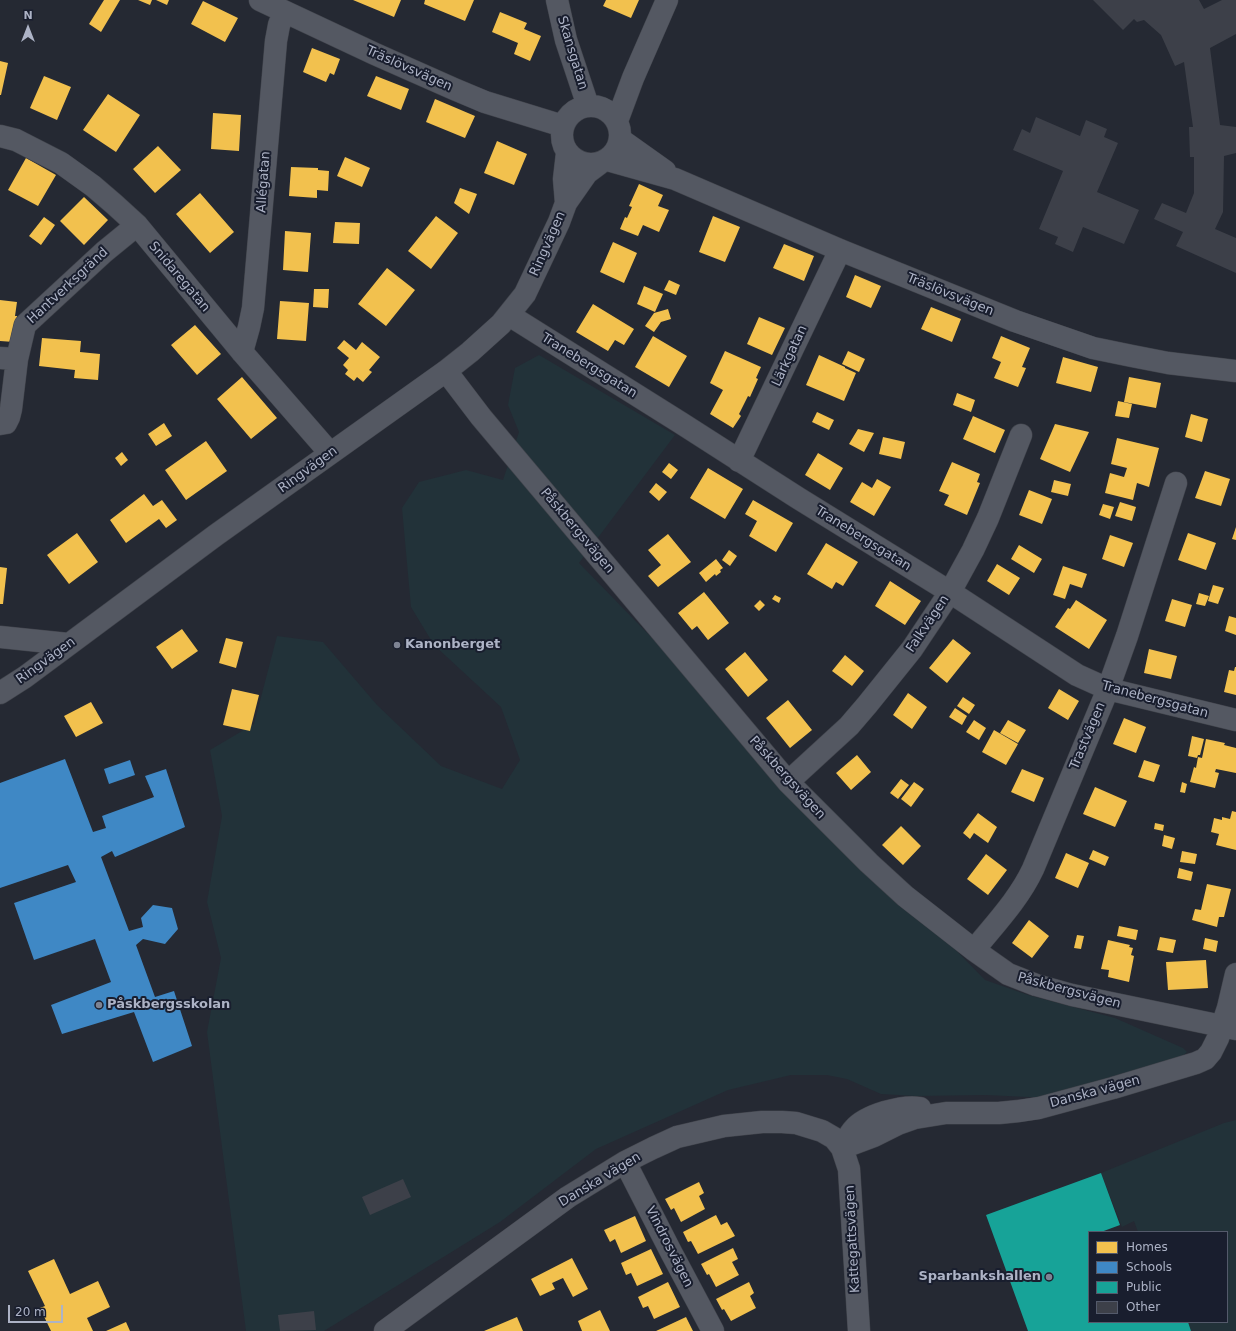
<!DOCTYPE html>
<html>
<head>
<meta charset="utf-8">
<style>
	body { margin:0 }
	#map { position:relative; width:1236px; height:1331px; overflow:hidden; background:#252933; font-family:"DejaVu Sans",sans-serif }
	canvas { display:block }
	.legend { position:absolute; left:1088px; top:1231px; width:140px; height:92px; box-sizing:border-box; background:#191e2e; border:1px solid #545a6b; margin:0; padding:5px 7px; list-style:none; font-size:12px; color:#adb3c6 }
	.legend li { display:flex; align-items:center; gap:8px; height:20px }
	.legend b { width:20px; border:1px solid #545a6b }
	.north { position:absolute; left:8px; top:8px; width:40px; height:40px; -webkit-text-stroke:3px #191e2e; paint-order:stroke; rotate:0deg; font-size:11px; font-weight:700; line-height:16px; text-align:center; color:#adb3c6 }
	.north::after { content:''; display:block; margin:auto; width:14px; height:18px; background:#adb3c6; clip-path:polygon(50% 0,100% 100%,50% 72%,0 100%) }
	.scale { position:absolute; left:8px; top:1305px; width:55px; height:18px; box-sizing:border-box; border:2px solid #adb3c6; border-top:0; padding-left:5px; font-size:12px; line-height:14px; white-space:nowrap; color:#adb3c6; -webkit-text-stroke:3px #191e2e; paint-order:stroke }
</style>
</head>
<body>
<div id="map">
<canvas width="1236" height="1331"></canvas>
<ul class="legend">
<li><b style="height:11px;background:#f2c14e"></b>Homes</li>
<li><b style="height:11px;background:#3f88c5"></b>Schools</li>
<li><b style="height:11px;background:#17a398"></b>Public</li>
<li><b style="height:11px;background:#3d4049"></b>Other</li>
</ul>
<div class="north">N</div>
<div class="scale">20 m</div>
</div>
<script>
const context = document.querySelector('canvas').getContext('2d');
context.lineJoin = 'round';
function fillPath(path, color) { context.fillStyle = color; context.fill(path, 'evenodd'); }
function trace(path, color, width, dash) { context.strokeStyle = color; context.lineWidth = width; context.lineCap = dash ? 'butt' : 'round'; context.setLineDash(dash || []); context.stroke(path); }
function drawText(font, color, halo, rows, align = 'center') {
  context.font = font + ' "DejaVu Sans",sans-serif'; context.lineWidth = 4; context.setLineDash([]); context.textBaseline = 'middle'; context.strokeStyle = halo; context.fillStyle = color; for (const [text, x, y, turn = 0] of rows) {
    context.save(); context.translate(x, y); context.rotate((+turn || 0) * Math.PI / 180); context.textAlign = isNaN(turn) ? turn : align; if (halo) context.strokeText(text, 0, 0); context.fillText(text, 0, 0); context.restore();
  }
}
const green = new Path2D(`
	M539,355L675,435L579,563L985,980L1028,995L1115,1018L1183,1048L1187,1052L1179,1059L1050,1098L986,1095L916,1096L881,1094L847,1079L827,1075H791L728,1090L596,1149L500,1222L324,1331H246L207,1032L221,958L207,902L222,816L210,750L254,724L277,636L323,642L377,705L441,766L502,789L520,760L501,707L434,645L411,607L402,508L419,482L466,470L503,480L519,432L508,405L515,368Z
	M1236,1120V1331H1191L1188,1322H1227V1232H1138L1134,1221L1122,1227L1101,1173L1224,1123Z`);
const homes = new Path2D(`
	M104,0H120L101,32L89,24Z
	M138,0H152L150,5Z
	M156,0H169L167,5Z
	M353,0H401L394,17Z
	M425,0H474L465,21L424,4Z
	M606,0H639L631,18L603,6Z
	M203,1L238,18L225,42L191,24Z
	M500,12L527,23L524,29L541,36L530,61L514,54L518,43L492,32Z
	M312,48L340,59L334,75L330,73L326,82L303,72Z
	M0,61L8,63L1,95H0Z
	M44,76L71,87L57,120L30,108Z
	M376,76L409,89L401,110L367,96Z
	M108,94L140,115L116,152L83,130Z
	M435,99L475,116L465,138L426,122Z
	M213,113L241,115L239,151L211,149Z
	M497,141L527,154L514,185L484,173Z
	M158,146L181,170L155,193L133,169Z
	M345,157L370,168L362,187L337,176Z
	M26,158L56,175L38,206L8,190Z
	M291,167L318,168V170L329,171L328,191L317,190V198L289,196Z
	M639,184L663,195L658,206L669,210L659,232L643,225L638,236L620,229L625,217L627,218L632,207L629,206Z
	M460,188L477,194L469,214L454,203Z
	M200,193L234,232L210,253L176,214Z
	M84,197L108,220L84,245L60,221Z
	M436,216L458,233L431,269L408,251Z
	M713,216L740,227L725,262L699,252Z
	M44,217L55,225L41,245L29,236Z
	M335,222L360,223L359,244L333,243Z
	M285,231L311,233L308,272L283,270Z
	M613,242L637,253L624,283L600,272Z
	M784,244L814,256L804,281L773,268Z
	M387,268L415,290L386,326L358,304Z
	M855,275L881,286L871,308L846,297Z
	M669,280L680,285L676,295L664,290Z
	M644,286L663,294L655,312L637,304Z
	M314,289H329L328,308L313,307Z
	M0,300L17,302L15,316H17L14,342L0,341Z
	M280,301L309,303L306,341L277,339Z
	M593,304L634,329L624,345L615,340L608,351L576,332Z
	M931,307L961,319L952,342L921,329Z
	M668,309L671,319L661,322L654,332L645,326L654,313Z
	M759,317L785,328L772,355L747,344Z
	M195,325L221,354L197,375L171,345Z
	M653,336L687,356L669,387L635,367Z
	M1001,336L1030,348L1022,367L1026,368L1018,387L994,378L1001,362L992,358Z
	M42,338L81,341L80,352L100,354L98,380L74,378L75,370L39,366Z
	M344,340L356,350L362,342L380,357L369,370L372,372L363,382L357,377L354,381L345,374L348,370L343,365L349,358L337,348Z
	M725,351L761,367L756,378L758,379L750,397L748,396L739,414L741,416L733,428L710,414L723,390L710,383Z
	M848,351L865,359L859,372L842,364Z
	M819,355L845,367V368L856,373L844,401L806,385Z
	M1063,357L1098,367L1091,392L1056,383Z
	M242,377L277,418L251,439L217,399Z
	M1129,377L1161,383L1156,408L1124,402Z
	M957,393L975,400L971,412L953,405Z
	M1118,401L1132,404L1129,418L1115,416Z
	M817,412L834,420L829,430L812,422Z
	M1191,414L1208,419L1202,442L1185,437Z
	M973,416L1005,430L995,453L963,439Z
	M164,423L172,436L156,446L148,434Z
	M1055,424L1089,432L1070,472L1040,459Z
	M858,429L874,433L864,452L849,444Z
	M883,437L905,442L901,459L879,454Z
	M1117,438L1159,448L1149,487L1137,483L1133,500L1105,493L1110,473L1124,477L1127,468L1111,464Z
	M206,441L227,471L186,500L165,470Z
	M122,452L128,460L121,466L115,458Z
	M818,453L843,468L830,490L805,475Z
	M952,462L980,474L977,482L980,483L967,515L944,505L949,495L939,491Z
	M669,463L678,470L671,479L662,472Z
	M708,468L743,489L725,519L690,498Z
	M1205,471L1230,479L1221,506L1195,498Z
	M877,479L891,487L874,516L850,502L862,482L872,488Z
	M1054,480L1071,484L1068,496L1051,492Z
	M656,483L667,492L659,501L649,492Z
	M1029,490L1052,499L1042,524L1019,515Z
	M144,494L153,506L162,500L177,520L166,528L159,519L126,543L110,520Z
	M753,500L793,523L776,552L749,536L757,521L745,514Z
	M1120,502L1136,507L1132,521L1115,516Z
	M1103,504L1114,507L1110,519L1099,515Z
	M1236,527V540L1232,539Z
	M77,533L98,562L69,584L47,555Z
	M1188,533L1216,543L1206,570L1178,560Z
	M668,534L691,562L658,587L648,576L661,565L648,550Z
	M1110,535L1133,543L1124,567L1102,559Z
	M826,543L858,562L843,586L836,582L832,589L807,574Z
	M1019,545L1042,559L1034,573L1011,559Z
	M729,550L737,556L730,566L722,560Z
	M716,559L723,568L720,570L721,572L716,576L715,574L706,582L699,573Z
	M997,564L1020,578L1009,595L987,581Z
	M1063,566L1087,574L1082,588L1070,584L1065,599L1053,595Z
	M0,567L7,568L3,604H0Z
	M890,581L921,601L905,625L875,606Z
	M1213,585L1224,588L1218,604L1208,601Z
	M704,592L729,623L708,640L697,626L692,630L678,613Z
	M1199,593L1209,596L1205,606L1196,604Z
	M775,595L781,598L779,603L772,599Z
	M1172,599L1192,605L1185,627L1165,621Z
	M760,600L765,605L759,611L754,606Z
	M1076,600L1107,620L1089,649L1055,627L1068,608L1070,609Z
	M1229,616L1236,618V635L1225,631Z
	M182,629L198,651L172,669L156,647Z
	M226,638L243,642L236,668L219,663Z
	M953,639L971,653L947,683L929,668Z
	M1149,649L1177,656L1171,679L1144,673Z
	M745,652L768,680L748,697L725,669Z
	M845,655L864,671L852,686L832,671Z
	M1235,667H1236V695L1224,692L1229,670L1234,671Z
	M232,689L259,695L250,731L223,725Z
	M1059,689L1079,701L1068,720L1048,708Z
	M908,693L927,707L912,729L893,715Z
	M963,697L975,705L969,714L957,706Z
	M788,700L812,730L790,748L766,718Z
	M91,702L103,723L76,737L64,716Z
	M955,708L967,716L962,725L949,717Z
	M1124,718L1146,727L1136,753L1113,744Z
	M974,720L986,728L979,740L966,732Z
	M1008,720L1026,730L1018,743L1000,733Z
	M994,730L1018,744L1006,765L982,752Z
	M1192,736L1204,739L1200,755H1198L1197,758L1188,756Z
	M1206,739L1225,743L1224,745L1236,748V773L1216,769L1215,772L1219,773L1215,788L1190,782L1194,767L1196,768L1198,757L1202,758Z
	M857,755L871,772L851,790L836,773Z
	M1144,760L1160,765L1154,782L1138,777Z
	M1022,769L1044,778L1034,802L1011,792Z
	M901,779L909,785L898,799L890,793Z
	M914,782L924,789L911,807L901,799Z
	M1182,782L1187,784L1185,793L1180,792Z
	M1095,787L1127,801L1115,827L1083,814Z
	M1232,811L1236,812V850L1216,845L1219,834L1211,832L1214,818L1222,820V817L1230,819Z
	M978,813L997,827L988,843L974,833L970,839L963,833Z
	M1155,823L1164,825L1163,831L1154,829Z
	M901,826L921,846L903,865L882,845Z
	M1164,835L1175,838L1172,849L1162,846Z
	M1093,850L1109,857L1105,866L1089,859Z
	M1182,851L1197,854L1195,864L1180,862Z
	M1066,853L1089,863L1078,888L1055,878Z
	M986,854L1007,870L988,895L967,879Z
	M1179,868L1193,872L1191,881L1177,878Z
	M1207,884L1231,889L1224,917H1219L1217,927L1192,920L1195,909L1201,910Z
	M1029,920L1049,936L1032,958L1012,943Z
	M1119,926L1138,930L1136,940L1117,936Z
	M1077,935L1084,936L1081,949L1074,948Z
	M1160,937L1176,940L1173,953L1157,950Z
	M1205,938L1218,941L1216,952L1203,949Z
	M1108,940L1130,945L1129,947L1133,948L1131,955L1134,956L1129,982L1108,977L1109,970L1101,969Z
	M1206,960L1208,988L1168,990L1166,962Z
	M699,1182L704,1193L699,1196L705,1209L681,1222L674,1208L671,1210L665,1199Z
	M716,1215L721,1225L727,1222L735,1236L698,1254L691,1241L688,1242L683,1232Z
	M635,1216L646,1241L621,1253L615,1239L610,1242L604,1230Z
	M733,1248L738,1259L732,1262L739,1275L716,1287L709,1274L707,1275L701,1264Z
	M651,1249L663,1274L637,1286L631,1273L626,1275L621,1263Z
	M572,1258L588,1289L573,1297L563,1278L552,1283L555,1289L540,1296L531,1279Z
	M54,1259L70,1294L98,1281L110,1307L87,1318L93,1331H51L40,1308L45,1306L28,1271Z
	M668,1282L680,1307L654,1319L648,1306L643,1308L638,1297Z
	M749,1282L754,1293L750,1296L756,1308L731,1321L724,1309L722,1310L716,1299Z
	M600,1310L610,1331H582L578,1321Z
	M517,1317L523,1331H484Z
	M686,1317L693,1331H656Z
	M126,1322L130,1331H106Z`);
const schools = new Path2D(`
	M65,759L93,832L106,828L102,816L154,797L145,776L166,769L185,827L115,857L112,851L101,857L129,931L143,927L141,918L153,905L172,908L178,929L165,944L143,939L136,945L155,997L174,991L192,1046L153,1062L134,1012L62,1034L51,1005L111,982L95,939L34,960L14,903L76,882L68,865L0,888V783Z
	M130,760L135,775L109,784L104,769Z`);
const public = new Path2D(`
	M1101,1173L1120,1225L1101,1232H1089V1322H1188L1191,1331H1028L986,1215Z`);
const building = new Path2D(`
	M1093,0H1199L1204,9L1222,0H1236V34L1210,48L1220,125L1236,127V153L1224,156L1223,212L1215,229L1236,238V273L1176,246L1183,232L1154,219L1162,203L1186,213L1194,193V157H1190L1189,127H1193L1184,62L1175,66L1161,35L1144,20L1137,22L1134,19L1123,30Z
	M1036,117L1080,136L1086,120L1107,129L1104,137L1118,143L1097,192L1139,210L1124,244L1083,227L1073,252L1055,244L1058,237L1039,229L1063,171L1013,150L1022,129L1030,133Z
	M403,1179L411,1197L370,1215L362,1197Z
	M314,1311L316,1330L280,1331L278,1315Z`);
const minor = new Path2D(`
	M260,0L375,54L454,89L485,102L563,126
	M557,0L566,40L588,106
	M562 135a29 29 0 1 1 58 0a29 29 0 1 1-58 0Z
	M617,121L633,78L667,0
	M0,136L16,140L61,163L93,186L114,204L137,225L242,352L330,453
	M620,139L665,171
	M607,160L675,179L840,250L1015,321L1093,348L1132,356L1168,363L1236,371
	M566,203L564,179L567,153
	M509,315L681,423L798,498L950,592L1077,675L1108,689L1236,720
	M242,352L249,327L253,308L276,41L279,25L284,12
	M0,358L17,359L11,409L9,417L6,423L0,424
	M17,359L25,325L104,252L137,225
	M446,371L481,417L788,782L869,863L905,896L974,950L1008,974L1036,985L1072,995L1236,1029
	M739,461L840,250
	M0,637L68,644
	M0,693L25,677L216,535L446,371L470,352L501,324L525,294L559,222L566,203L587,173L599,164
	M788,782L849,726L867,705L912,649L950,592L973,550L988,518L1021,435
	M974,950C995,924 1019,899 1033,869L1108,689L1127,636L1176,483
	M842,1148L874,1136L898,1124L915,1118L946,1113H999L1019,1111L1039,1108L1113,1088L1196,1063L1205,1059L1211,1052L1218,1038L1228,1008L1236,974
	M842,1148C846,1142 849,1134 854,1129C866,1115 902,1105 920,1108
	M625,1162L671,1252L713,1331
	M385,1331L568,1197L625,1162L653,1148L677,1137L724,1126L762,1122H782L796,1123L822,1131L834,1138L842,1148L849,1169L859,1331`);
const markers = [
	[397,645,4,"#7d8393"],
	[99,1005,4,"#7d8393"],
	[1049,1277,4,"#7d8393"]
];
const streetNames = [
	["Skansgatan",572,53,73],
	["Träslövsvägen",409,69,24],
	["Allégatan",264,182,-86],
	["Ringvägen",548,244,-66],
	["Snidaregatan",179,277,50],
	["Hantverksgränd",68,286,-43],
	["Träslövsvägen",950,295,22],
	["Lärkgatan",790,356,-65],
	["Tranebergsgatan",589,366,32],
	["Ringvägen",308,470,-36],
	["Påskbergsvägen",577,531,50],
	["Tranebergsgatan",863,539,32],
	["Falkvägen",928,624,-56],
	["Ringvägen",46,661,-36],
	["Tranebergsgatan",1155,700,15],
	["Trastvägen",1088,736,-67],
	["Påskbergsvägen",787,778,48],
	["Påskbergsvägen",1069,991,15],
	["Danska vägen",1095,1092,-15],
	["Danska vägen",600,1180,-31],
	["Kattegattsvägen",853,1239,-93],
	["Vindrosvägen",669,1247,63]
];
const poiNames = [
	["Kanonberget",405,645],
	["Påskbergsskolan",107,1005],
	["Sparbankshallen",1041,1277,"right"]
];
fillPath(green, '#223239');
fillPath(homes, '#f2c14e');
fillPath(schools, '#3f88c5');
fillPath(public, '#17a398');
fillPath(building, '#3d4049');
trace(minor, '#41444c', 23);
trace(minor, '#545862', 22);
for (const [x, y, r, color] of markers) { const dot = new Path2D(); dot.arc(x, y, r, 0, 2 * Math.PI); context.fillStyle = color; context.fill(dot); trace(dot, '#191e2e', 1.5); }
drawText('13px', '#adb3c6', '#191e2e', streetNames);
drawText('bold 13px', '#adb3c6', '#191e2e', poiNames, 'left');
</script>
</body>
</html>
